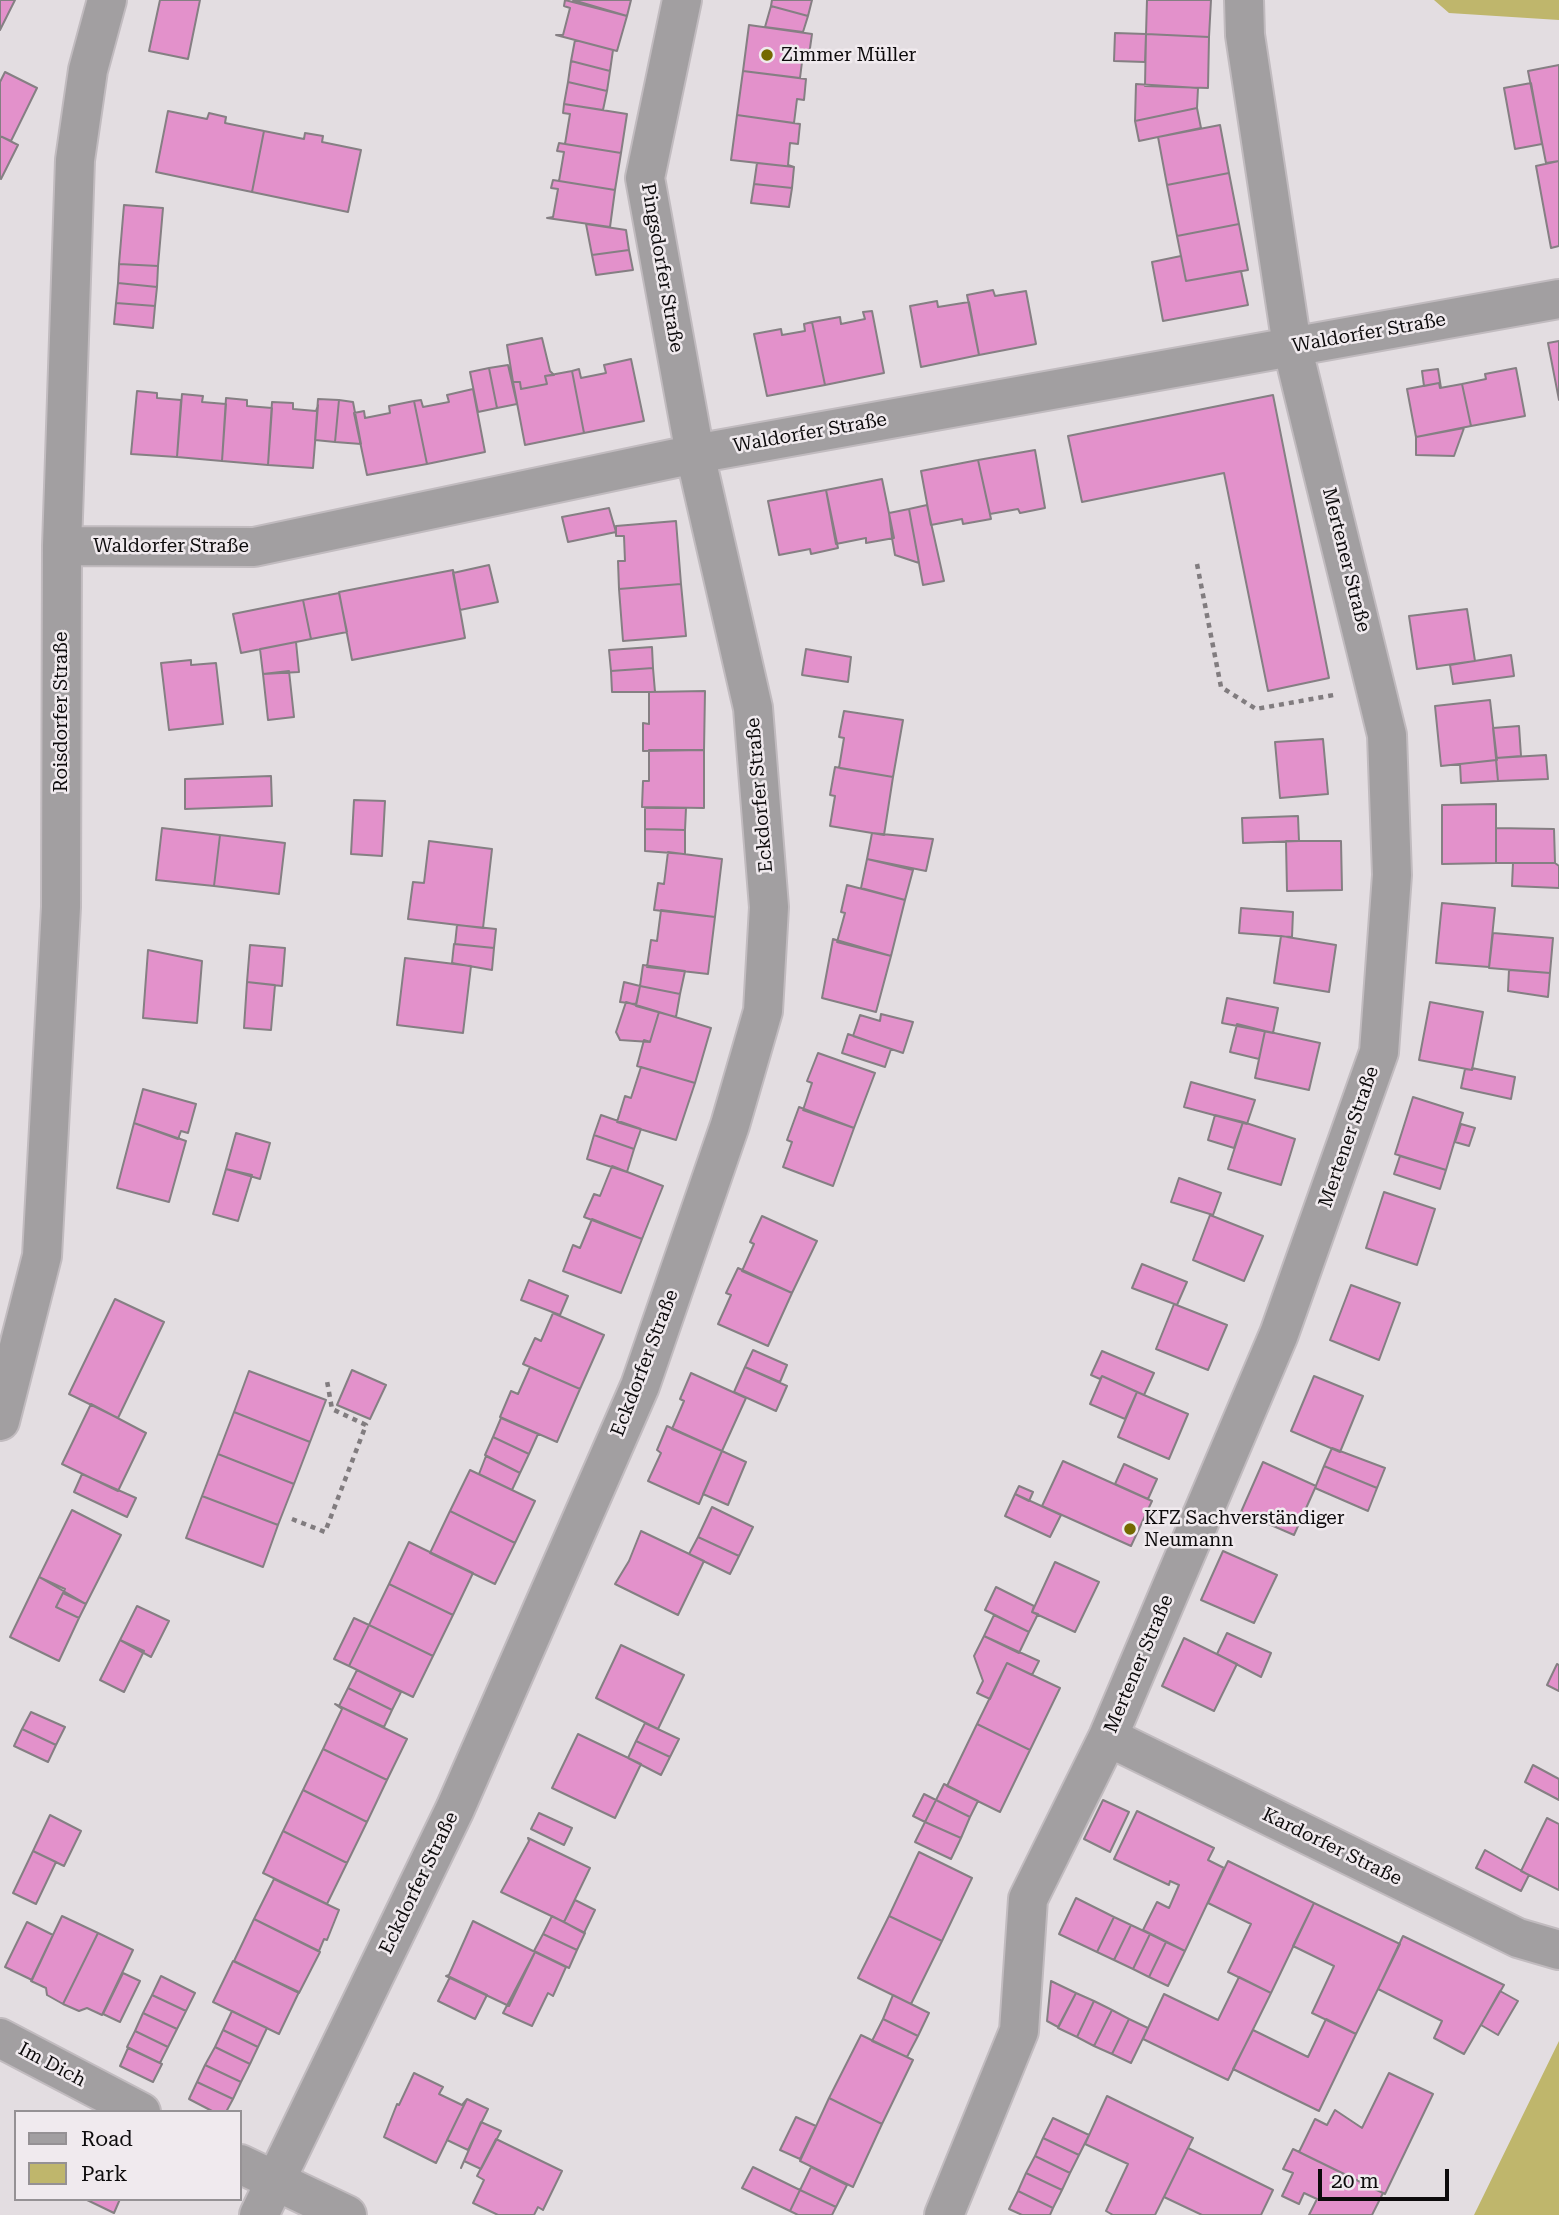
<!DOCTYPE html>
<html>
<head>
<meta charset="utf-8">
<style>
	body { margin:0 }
	#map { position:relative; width:1559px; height:2215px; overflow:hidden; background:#e3dde1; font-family:"Roboto Serif",serif }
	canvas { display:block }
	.legend { position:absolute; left:14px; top:2110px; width:228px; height:91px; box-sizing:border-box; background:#f0eaee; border:2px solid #959194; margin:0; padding:9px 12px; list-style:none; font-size:21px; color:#0d0b0c }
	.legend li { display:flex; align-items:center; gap:14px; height:35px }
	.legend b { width:35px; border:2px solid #959194 }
	.scale { position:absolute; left:1318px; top:2169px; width:131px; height:32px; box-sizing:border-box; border:4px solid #0d0b0c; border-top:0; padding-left:9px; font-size:21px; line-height:24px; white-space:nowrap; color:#0d0b0c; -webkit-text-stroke:5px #f0eaee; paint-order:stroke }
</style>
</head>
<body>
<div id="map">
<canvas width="1559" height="2215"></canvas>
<ul class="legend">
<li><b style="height:9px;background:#a29fa1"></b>Road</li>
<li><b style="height:19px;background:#bfb66c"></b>Park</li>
</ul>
<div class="scale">20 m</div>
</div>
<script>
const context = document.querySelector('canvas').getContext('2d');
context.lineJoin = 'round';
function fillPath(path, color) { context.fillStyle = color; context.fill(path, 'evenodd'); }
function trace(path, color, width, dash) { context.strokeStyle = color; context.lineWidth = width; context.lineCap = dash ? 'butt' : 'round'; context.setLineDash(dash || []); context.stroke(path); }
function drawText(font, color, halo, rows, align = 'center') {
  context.font = font + ' "Roboto Serif",serif'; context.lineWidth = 5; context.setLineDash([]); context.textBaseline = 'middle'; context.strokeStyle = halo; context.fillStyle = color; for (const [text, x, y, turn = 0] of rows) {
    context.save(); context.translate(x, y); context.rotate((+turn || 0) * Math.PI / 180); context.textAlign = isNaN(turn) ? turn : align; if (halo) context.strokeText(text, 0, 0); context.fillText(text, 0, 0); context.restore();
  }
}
const green = new Path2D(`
	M1434,0H1559V20L1449,13Z
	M1559,2041V2215H1474Z`);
const building = new Path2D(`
	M0,0H15L0,30Z
	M160,0H200L188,59L149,51Z
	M565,0L627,16L617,51L556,35H563L570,8L564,6Z
	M573,0H631L627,16Z
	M772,0H812L808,16L771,6Z
	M1147,0H1211L1209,37L1146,34Z
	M771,6L808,16L803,32L765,27Z
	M749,25L812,34L809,55L803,54L800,78L743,71Z
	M1115,33L1146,34L1145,62L1114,61Z
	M1146,34L1209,37L1208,88L1145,86Z
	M575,40L613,50L610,71L571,61Z
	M571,61L610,71L607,91L568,82Z
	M1559,65V161L1546,163L1528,71Z
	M743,71L806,79L804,100L797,99L794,123L737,115Z
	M5,72L37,88L11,141L0,136V82Z
	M568,82L607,91L603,110L564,104Z
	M1531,83L1542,144L1515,149L1504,88Z
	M1136,84L1198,88L1197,108L1135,121Z
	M564,104L627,114L621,153L565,144L570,114L563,113Z
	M1197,108L1201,128L1139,141L1135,121Z
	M168,111L207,119L209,113L226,117L225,123L264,131L252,192L156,172Z
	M737,115L800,124L798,144L790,143L788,165L794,167L731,160Z
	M1220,125L1229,173L1167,185L1158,137Z
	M264,131L304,139L305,133L323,136L322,142L361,150L348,212L252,192Z
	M0,136L18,145L1,179L0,178Z
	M559,143L621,153L615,190L559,181L564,152L557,151Z
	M1559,161V246L1551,248L1536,166Z
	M757,163L794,167L792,188L754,184Z
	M1229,173L1239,224L1177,236L1167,185Z
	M553,180L615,190L610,227L547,218L553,217L558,189L551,188Z
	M754,184L792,188L789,207L751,203Z
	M124,205L163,208L158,266L119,264Z
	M586,224L626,230L629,250L592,255Z
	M1239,224L1248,270L1186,281L1177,236Z
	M629,250L633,270L596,275L592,255Z
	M1181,256L1186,281L1241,271L1248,305L1163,321L1152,262Z
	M119,264L158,266L157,287L118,283Z
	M118,283L157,287L155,306L116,303Z
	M993,290L995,296L1026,291L1036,344L979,355L967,295Z
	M937,301L938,307L969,302L979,355L921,367L910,306Z
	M116,303L155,306L153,328L114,324Z
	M872,311L884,373L825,385L812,322L840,317L841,324L865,319L863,312Z
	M812,322L825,385L767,396L754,334L781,329L782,335L805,331L804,324Z
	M542,338L550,371L554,375L545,376L547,384L521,389L520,382H513L507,345Z
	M1559,341V400L1548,343Z
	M631,359L644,421L584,433L572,371L579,369L581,378L606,373L604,365Z
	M508,365L517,404L497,408L489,368Z
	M489,368L497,408L478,412L470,372Z
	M1516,368L1525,416L1471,426L1462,384L1486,379L1485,374Z
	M1438,369L1441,388L1439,383L1424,386L1422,371Z
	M572,371L584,433L525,445L513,382H520L521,389L547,384L545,376Z
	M1439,383L1440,388L1462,384L1471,426L1416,437L1407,389Z
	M473,389L485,452L427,464L414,401L421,400L423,407L449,402L447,395Z
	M137,391L157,393V398L181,400L177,457L131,454Z
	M182,394L203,396L202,402L226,404L222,461L177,457Z
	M1273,395L1329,678L1268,691L1224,473L1082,502L1068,436Z
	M226,398L247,400V406L272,408L268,465L222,461Z
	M318,399L339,400L335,442L315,440Z
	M339,400L353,402L361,444L335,442Z
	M414,401L427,464L367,475L354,413L364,411L365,418L390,413L389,406Z
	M272,402L293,403V409L316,411L318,405L313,468L268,465Z
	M1464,428L1454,456L1416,455V437Z
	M1035,450L1045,508L1020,513L1018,509L990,514L978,460Z
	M978,460L991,519L963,524L962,519L931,525L921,471Z
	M882,479L894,538L866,543V538L836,544L826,490Z
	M826,490L838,548L811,554L810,549L779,555L768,501Z
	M927,505L944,581L923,585L909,509Z
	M609,508L616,532L568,542L562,517Z
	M909,509L919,563L895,555L892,538L889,513Z
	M676,521L681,584L619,589L618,561H625L624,536H616V526Z
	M489,565L498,602L460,610L453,573Z
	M453,570L465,638L352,660L339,592Z
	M681,584L686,636L623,641L619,589Z
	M339,593L347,632L311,639L303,600Z
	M303,600L311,639L241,653L233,614Z
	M1467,609L1475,661L1417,669L1409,616Z
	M296,642L299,672L263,674L260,649Z
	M652,647L653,668L611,671L609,650Z
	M806,649L851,657L848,682L802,675Z
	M1511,655L1514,676L1453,684L1450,665Z
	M191,660V665L216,663L223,724L169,730L161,663Z
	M653,668L655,692H612L611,671Z
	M289,671L294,717L268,720L263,674Z
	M705,691L704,750L643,751V723L649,724V692Z
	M1490,700L1497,760L1441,766L1435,706Z
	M844,711L903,720L893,777L839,768L844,738L839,737Z
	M1519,726L1521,756L1496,758L1493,728Z
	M1323,739L1328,794L1280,798L1275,742Z
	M649,750H704V808L642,807L643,781H649Z
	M1546,755L1548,779L1498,781L1496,758Z
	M1496,760L1498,781L1461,783L1460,764Z
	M835,767L893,777L884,835L830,826L835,796L830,795Z
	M271,776L272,806L185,809V779Z
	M354,800L385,801L382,856L351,854Z
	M1496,804V863L1442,864V805Z
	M645,808H686L685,830L645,829Z
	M1298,816L1299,841L1243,843L1242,818Z
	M162,828L220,835L214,886L156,880Z
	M1496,828L1554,829L1555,863H1496Z
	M645,829L685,830V854L645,851Z
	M872,833L933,839L926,871L867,859Z
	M220,835L285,843L279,894L214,886Z
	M429,841L492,849L483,928L408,919L413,882L424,883Z
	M1286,841H1341L1342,890L1287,891Z
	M668,852L722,859L715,917L654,910L658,883L664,884Z
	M867,859L913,870L905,900L861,888Z
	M1513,863H1555L1559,866V888L1512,886Z
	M847,885L905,900L891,956L837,942L845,913L841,912Z
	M1442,903L1495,908L1489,967L1436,963Z
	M1241,908L1293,912L1292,937L1239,933Z
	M661,910L715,917L708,974L647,967L651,940L657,941Z
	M457,925L496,929L494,948L455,944Z
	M1493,933L1553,938L1550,973L1489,968Z
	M1281,936L1336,945L1329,992L1274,983Z
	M833,939L891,956L876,1012L822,998Z
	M454,944L494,948L492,970L452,963Z
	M250,945L285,948L282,986L247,982Z
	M148,950L202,961L197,1023L143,1018Z
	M405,958L471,966L463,1033L397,1025Z
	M643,965L685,971L680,994L640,986Z
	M1509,970L1550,973L1548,997L1508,991Z
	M247,982L275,985L271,1030L244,1028Z
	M624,982L640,986L636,1004L620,1002Z
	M640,986L680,994L676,1017L636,1006Z
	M1227,998L1278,1008L1273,1033L1222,1023Z
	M626,1002L659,1012L650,1042L620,1040L616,1032Z
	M1430,1002L1483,1012L1472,1070L1419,1060Z
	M659,1012L711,1028L695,1083L637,1066L644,1040L650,1042Z
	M881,1014L913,1022L903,1053L853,1036L860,1015L880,1021Z
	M1237,1024L1265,1031L1259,1059L1230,1052Z
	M1265,1031L1320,1043L1309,1090L1255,1078Z
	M848,1034L891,1049L885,1067L842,1053Z
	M818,1053L875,1073L854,1128L803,1110L812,1083L807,1081Z
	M641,1067L695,1083L676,1140L617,1122L625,1096L631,1098Z
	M1472,1068L1515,1077L1511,1099L1461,1088L1465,1069L1472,1070Z
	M1191,1082L1255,1100L1247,1124L1184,1107Z
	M143,1089L196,1104L188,1133L181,1131L178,1139L134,1123Z
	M1413,1097L1463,1113L1446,1170L1395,1154Z
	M799,1107L854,1128L833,1186L783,1167L792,1142L787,1140Z
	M601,1115L641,1129L634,1149L594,1135Z
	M1215,1115L1243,1122L1234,1148L1208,1140Z
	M1243,1122L1295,1139L1281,1185L1228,1169Z
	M134,1123L186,1141L169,1202L117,1188Z
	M1461,1124L1475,1128L1469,1146L1455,1142Z
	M236,1133L270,1143L260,1179L226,1169Z
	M594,1135L634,1149L627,1172L587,1159Z
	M1400,1156L1446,1170L1440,1189L1394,1174Z
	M612,1166L663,1186L642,1239L584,1217L594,1194L600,1196Z
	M226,1169L252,1175L238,1221L213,1214Z
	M1179,1178L1221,1193L1213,1215L1171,1202Z
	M1384,1192L1435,1209L1417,1265L1366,1248Z
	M1210,1215L1263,1236L1244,1281L1193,1260Z
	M762,1216L817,1241L792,1293L742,1271L754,1244L750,1242Z
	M592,1219L642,1239L621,1293L563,1271L573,1245L580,1248Z
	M1142,1264L1187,1282L1177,1305L1132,1288Z
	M738,1268L792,1293L768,1346L718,1324L731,1295L726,1293Z
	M529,1280L568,1296L560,1315L521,1300Z
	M1351,1285L1400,1303L1379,1360L1330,1340Z
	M115,1299L164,1322L118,1418L69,1394Z
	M1174,1304L1227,1325L1208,1370L1156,1349Z
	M553,1313L604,1335L580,1389L523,1364L535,1338L541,1341Z
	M753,1350L787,1365L780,1382L745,1367Z
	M1102,1351L1154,1373L1144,1395L1102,1376L1100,1379L1091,1375Z
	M530,1367L580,1389L557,1442L500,1417L511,1391L518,1394Z
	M745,1367L787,1386L776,1411L734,1392Z
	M352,1370L386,1385L370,1419L337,1405Z
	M249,1371L326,1400L310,1442L234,1412Z
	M691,1373L746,1398L722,1451L672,1429L684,1401L680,1399Z
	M1102,1376L1137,1392L1125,1419L1090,1404Z
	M1314,1376L1363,1396L1340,1452L1291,1431Z
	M1137,1392L1188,1414L1169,1459L1118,1437Z
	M91,1404L146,1433L118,1491L62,1464Z
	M234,1412L310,1442L294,1484L218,1454Z
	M501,1418L538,1434L529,1454L493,1437Z
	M667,1426L722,1451L699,1504L648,1481L661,1453L657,1450Z
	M493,1437L529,1454L520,1473L485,1455Z
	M1332,1448L1385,1468L1377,1488L1324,1466Z
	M722,1451L746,1462L728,1505L703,1494Z
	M218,1454L294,1484L278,1525L202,1496Z
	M486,1456L520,1473L512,1490L479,1474Z
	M1063,1461L1152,1501L1131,1546L1042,1506Z
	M1263,1462L1316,1486L1294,1535L1241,1512Z
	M1124,1464L1157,1479L1148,1499L1115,1484Z
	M1324,1466L1377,1488L1368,1511L1315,1488Z
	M470,1470L535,1501L515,1543L450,1511Z
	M82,1474L136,1498L127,1517L74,1492Z
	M1019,1486L1033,1492L1029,1501L1015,1494Z
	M1015,1494L1061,1515L1050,1537L1005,1516Z
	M202,1496L278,1525L263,1567L186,1538Z
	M712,1507L753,1527L739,1556L698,1537Z
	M72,1510L121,1535L86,1604L39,1577Z
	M450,1511L515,1543L495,1584L430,1553Z
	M641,1531L704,1561L678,1615L615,1584L629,1561Z
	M698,1537L739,1556L730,1574L689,1554Z
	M409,1542L473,1573L453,1615L389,1584Z
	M1223,1551L1277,1575L1254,1623L1201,1600Z
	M1055,1562L1099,1582L1075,1632L1032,1612Z
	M39,1577L65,1589L56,1607L79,1618L59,1661L10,1637Z
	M389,1584L453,1615L433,1656L369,1625Z
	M996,1587L1034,1606L1032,1612L1038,1614L1029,1632L985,1610Z
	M63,1593L86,1604L79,1618L56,1607Z
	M137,1606L169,1621L151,1657L120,1640Z
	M994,1615L1029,1632L1019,1653L984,1636Z
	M354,1618L369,1625L349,1666L334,1659Z
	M369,1625L433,1656L413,1697L349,1666Z
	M1227,1633L1271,1653L1261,1677L1217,1654Z
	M984,1636L1039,1661L1032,1675L1007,1663L990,1699L977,1693L983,1681L974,1656Z
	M1184,1638L1237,1664L1214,1711L1162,1686Z
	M120,1640L144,1651L124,1692L100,1680Z
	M621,1645L684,1675L658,1729L596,1698Z
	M1007,1663L1060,1688L1030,1750L977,1724Z
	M1557,1664L1559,1665V1691L1547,1685Z
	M357,1670L401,1692L392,1710L348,1688Z
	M348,1688L392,1710L384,1727L339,1706Z
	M335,1704L407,1739L387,1780L323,1749L342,1709Z
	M31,1712L65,1727L56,1745L22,1729Z
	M645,1723L679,1739L670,1757L636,1741Z
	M977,1724L1030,1750L1000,1812L947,1786Z
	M22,1729L56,1745L48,1762L14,1746Z
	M578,1734L641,1764L615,1818L552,1788Z
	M636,1741L670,1757L661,1775L628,1758Z
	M323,1749L387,1780L367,1822L303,1790Z
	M1533,1765L1559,1779V1800L1525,1782Z
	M944,1784L978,1801L970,1817L936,1800Z
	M303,1790L367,1822L347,1863L283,1831Z
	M924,1794L936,1800L925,1822L913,1816Z
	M936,1800L970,1817L961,1838L925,1822Z
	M1103,1800L1129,1812L1110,1852L1084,1839Z
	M1137,1811L1214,1848L1208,1860L1224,1868L1185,1951L1143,1930L1157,1902L1169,1908L1179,1885L1170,1881L1169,1885L1114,1859Z
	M539,1813L572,1828L564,1845L531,1829Z
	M50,1815L81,1831L64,1866L33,1851Z
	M1547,1818L1559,1824V1890L1521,1871Z
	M925,1822L961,1838L951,1859L915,1842Z
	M283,1831L347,1863L327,1904L263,1873Z
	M528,1838L590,1868L564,1922L501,1892L529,1841Z
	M1485,1850L1529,1875L1521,1891L1476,1868Z
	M33,1851L56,1862L36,1904L13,1893Z
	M919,1852L972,1878L942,1941L889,1916Z
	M1228,1861L1314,1903L1271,1993L1228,1972L1251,1924L1208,1903Z
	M274,1879L339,1910L327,1940L324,1939L319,1951L254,1919Z
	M1076,1898L1114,1917L1097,1952L1059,1934Z
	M575,1900L595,1910L584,1933L564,1922Z
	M1314,1903L1400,1944L1356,2034L1312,2013L1334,1966L1293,1946Z
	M62,1916L98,1933L63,2004L47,1995L46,1988L31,1981Z
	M552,1916L585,1933L577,1950L543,1934Z
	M889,1916L942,1941L911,2004L858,1978Z
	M1114,1917L1131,1925L1114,1960L1097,1952Z
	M254,1919L320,1952L299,1993L234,1961Z
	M473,1921L535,1952L509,2006L446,1976L449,1975Z
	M27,1922L53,1935L32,1980L5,1967Z
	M1131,1925L1150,1934L1133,1969L1114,1960Z
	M98,1933L133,1950L102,2015L87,2008L79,2011L63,2004Z
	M543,1934L577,1950L569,1968L534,1951Z
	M1150,1934L1166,1942L1149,1977L1133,1969Z
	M1403,1936L1504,1985L1464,2054L1434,2038L1442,2021L1378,1989Z
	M1166,1942L1185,1951L1168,1986L1149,1977Z
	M535,1952L566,1967L553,1996L548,1993L532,2026L503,2013Z
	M233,1961L299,1992L279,2034L213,2002Z
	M123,1973L140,1981L120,2022L103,2014Z
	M161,1976L195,1993L186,2011L152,1995Z
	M450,1977L487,1995L475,2019L438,2001Z
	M1239,1977L1271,1993L1228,2080L1143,2039L1164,1994L1218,2020Z
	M1051,1981L1076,1993L1058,2027L1047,2021Z
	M1500,1991L1518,2001L1498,2035L1481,2025Z
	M1076,1993L1094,2001L1077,2037L1058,2028Z
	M152,1995L186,2011L177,2029L143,2013Z
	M893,1995L929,2013L918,2036L883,2019Z
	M1094,2001L1112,2010L1094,2046L1077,2037Z
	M1112,2010L1129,2019L1112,2054L1094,2046Z
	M232,2011L267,2028L258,2047L223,2030Z
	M143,2013L177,2029L168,2047L135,2031Z
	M883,2019L918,2036L907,2057L872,2041Z
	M1129,2019L1148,2028L1131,2063L1112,2054Z
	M1326,2019L1356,2034L1319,2111L1233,2069L1253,2030L1308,2057Z
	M223,2030L258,2047L250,2064L215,2047Z
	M135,2031L168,2047L160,2063L127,2047Z
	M861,2035L913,2060L882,2124L829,2098Z
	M215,2047L250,2064L241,2082L205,2065Z
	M128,2048L162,2064L153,2082L120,2066Z
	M205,2065L241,2082L233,2099L197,2082Z
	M414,2073L443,2087L439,2094L462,2105L467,2099L436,2163L384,2137L397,2104L399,2105Z
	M1389,2073L1433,2094L1385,2194L1299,2152L1315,2119L1327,2125L1335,2110L1362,2128Z
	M197,2082L233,2099L226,2112H214L189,2099Z
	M1107,2096L1193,2138L1155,2215H1113L1106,2211L1128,2164L1085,2144Z
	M829,2098L882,2124L853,2187L800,2161Z
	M467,2099L488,2109L468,2150L447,2140Z
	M796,2117L816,2126L800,2159L780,2150Z
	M1053,2118L1089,2135L1079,2155L1043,2138Z
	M481,2122L501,2131L481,2169L464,2161L461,2168Z
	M1043,2138L1079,2155L1070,2173L1035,2156Z
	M496,2139L562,2171L543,2210L538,2207L534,2215H498L473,2203L484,2180L477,2176Z
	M1188,2148L1273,2190L1261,2215H1202L1164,2197Z
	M1293,2149L1383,2193L1372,2215H1309L1317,2199L1304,2193L1299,2204L1282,2196L1293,2173L1283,2169Z
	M1035,2156L1070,2173L1062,2190L1026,2173Z
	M753,2167L800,2190L790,2211L742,2188Z
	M811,2167L847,2185L836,2207L800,2190Z
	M1026,2173L1062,2190L1053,2208L1018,2191Z
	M800,2190L836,2207L832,2215H798L790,2211Z
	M1018,2191L1053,2208L1050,2215H1022L1009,2209Z
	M85,2199H120L114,2213Z`);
const path = new Path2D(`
	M1197,564L1221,687L1256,709L1334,695
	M292,1519L325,1532L366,1425L332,1409L327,1381`);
const minor = new Path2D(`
	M62,546L254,547L695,454L1559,299
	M0,1421L42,1256L61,907L62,546L75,160L88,70L107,0
	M1108,1737L1518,1938L1559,1950
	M0,2038L141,2112
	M240,2164L347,2215
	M259,2215L455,1809L640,1386L730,1125L763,1011L769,907L753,708L695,454L645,178L682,0
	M944,2215L1019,2031L1028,1899L1108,1737L1279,1334L1379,1052L1392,875L1387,735L1292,346L1245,35L1244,0`);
const markers = [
	[767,55,7,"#746900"],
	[1130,1529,7,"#746900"]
];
const poiNames = [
	["Zimmer Müller",781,55],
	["KFZ Sachverständiger",1144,1518],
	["Neumann",1144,1540]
];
const streetNames = [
	["Pingsdorfer Straße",662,268,80],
	["Waldorfer Straße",1369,333,-10],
	["Waldorfer Straße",810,433,-10],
	["Waldorfer Straße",171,546],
	["Mertener Straße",1346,560,76],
	["Roisdorfer Straße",61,712,-90],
	["Eckdorfer Straße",760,795,-95],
	["Mertener Straße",1349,1137,-71],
	["Eckdorfer Straße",645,1363,-69],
	["Mertener Straße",1139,1664,-67],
	["Kardorfer Straße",1332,1847,26],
	["Eckdorfer Straße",419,1883,-64],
	["Im Dich",52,2065,28]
];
fillPath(green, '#bfb66c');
fillPath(building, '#e391cb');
trace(building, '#857f83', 2);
trace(minor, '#c1bbbf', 42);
trace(path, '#817c7f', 4.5, [5, 5]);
trace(minor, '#a29fa1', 38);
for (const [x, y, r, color] of markers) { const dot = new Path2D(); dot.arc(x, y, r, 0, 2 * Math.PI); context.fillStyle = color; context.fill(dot); trace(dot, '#f0eaee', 2.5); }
drawText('19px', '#0d0b0c', '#f0eaee', poiNames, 'left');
drawText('19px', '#0d0b0c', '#f0eaee', streetNames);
</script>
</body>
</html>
